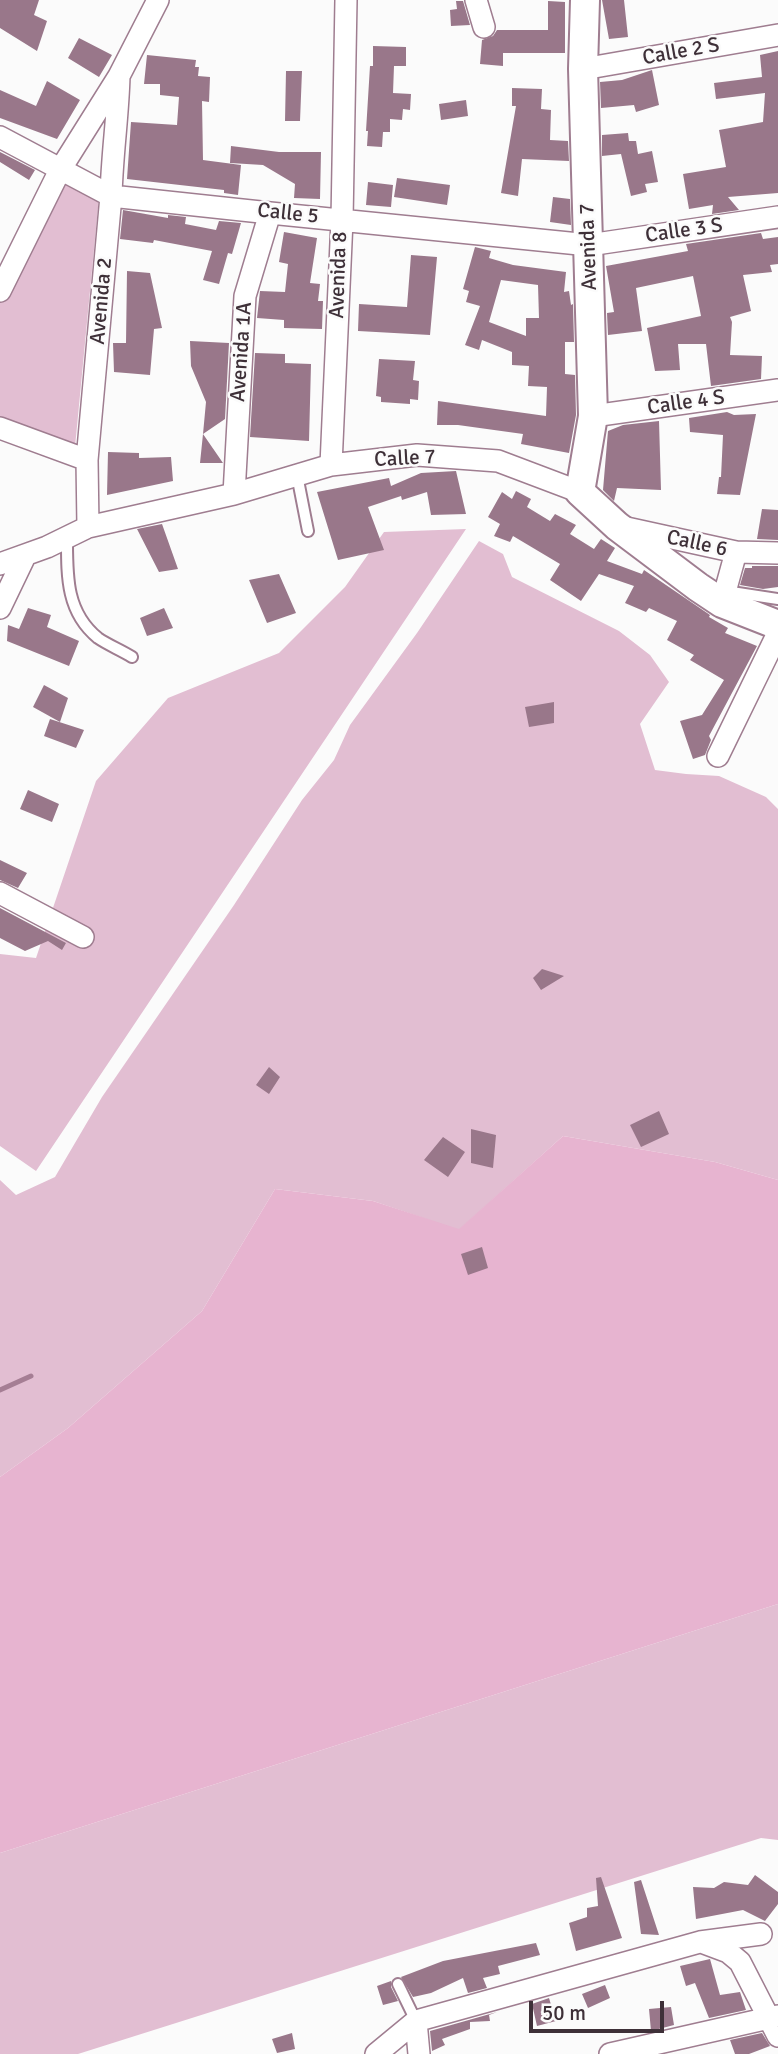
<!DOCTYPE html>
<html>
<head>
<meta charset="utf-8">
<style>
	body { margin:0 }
	#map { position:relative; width:778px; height:2054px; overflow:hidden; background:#fbfbfb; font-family:Signika,sans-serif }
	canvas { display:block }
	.scale { position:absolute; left:529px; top:2001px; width:135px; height:32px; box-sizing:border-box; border:4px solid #3e3038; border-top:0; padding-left:9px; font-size:21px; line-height:24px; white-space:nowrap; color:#3e3038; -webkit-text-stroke:5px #fbfbfb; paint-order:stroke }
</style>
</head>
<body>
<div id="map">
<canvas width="778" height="2054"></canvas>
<div class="scale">50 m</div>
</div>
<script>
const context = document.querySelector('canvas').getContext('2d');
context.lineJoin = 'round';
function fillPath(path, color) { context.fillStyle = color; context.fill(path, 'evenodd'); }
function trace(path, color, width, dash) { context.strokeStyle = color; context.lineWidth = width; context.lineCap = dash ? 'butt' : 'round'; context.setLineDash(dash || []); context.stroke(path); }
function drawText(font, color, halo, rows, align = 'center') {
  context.font = font + ' Signika,sans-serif'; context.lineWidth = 5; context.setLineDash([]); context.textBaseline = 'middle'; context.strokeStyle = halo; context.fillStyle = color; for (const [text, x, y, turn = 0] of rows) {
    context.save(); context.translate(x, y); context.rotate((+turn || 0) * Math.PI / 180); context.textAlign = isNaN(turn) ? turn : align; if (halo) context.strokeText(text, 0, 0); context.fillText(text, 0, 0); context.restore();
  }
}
const green = new Path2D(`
	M61,176L99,197L75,447L0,421V300Z
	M466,529L36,1171L0,1146V954L36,958L96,781L168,698L279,653L345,587L384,532Z
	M479,541L503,554L512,577L619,631L650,655L669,682L640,724L655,770L686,774L719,776L766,797L778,809V1180L715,1162L563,1136L459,1230L373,1201L275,1189L202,1311L68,1428L0,1477V1180L16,1195L55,1177L102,1097L234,905L302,800L334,760L350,725L417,633Z
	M778,1604V1840L761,1838L78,2054H0V1853Z`);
const forest = new Path2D(`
	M563,1136L715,1162L778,1180V1604L0,1853V1477L68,1428L202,1311L275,1189L373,1201L459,1229Z`);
const stream = new Path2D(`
	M0,1390L31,1376`);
const building = new Path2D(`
	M0,0H39L34,15L47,21L37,51L0,28Z
	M602,0H624L628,37L609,39Z
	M456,1H463L470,25L451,26L450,10L457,9Z
	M548,1L565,2V53H503V66L480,64L482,40L493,36L497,30H548Z
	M79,38L112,55L99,77L68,58Z
	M373,46L406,47V66H394L393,93L411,94L410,110L403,109L402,120L390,119V132H383L382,147L367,146L368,131H366L370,66H373Z
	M778,51V193L728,197L739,210L712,214L713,205L689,209L683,174L726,167L719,130L763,122L765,93L716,99L714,83L762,77L760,55Z
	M147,55L196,60L195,67H199L198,76L210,77L209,102L202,101L203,160L241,165L238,195L224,193V190L127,179L131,122L177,125L179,97L160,95V84H144Z
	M652,70L659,105L636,112L634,105L601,108L600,82L622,80Z
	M286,71H302L300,121H285Z
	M47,81L80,100L57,139L0,118V90L36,106Z
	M512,88L542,89L541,109L551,110L550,140L568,141L569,161L522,159L518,196L501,193L516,106H512Z
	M466,100L468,116L441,120L439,104Z
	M628,133L629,141H636L638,154L652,151L658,182L645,184L647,192L631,196L621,154L602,156V135Z
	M231,146L279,152H321L320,199L294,198L295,184L263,165L230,163Z
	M0,152L35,170L29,180L0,162Z
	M397,178L450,185L447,205L394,197Z
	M368,182L393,185L391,207L366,205Z
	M553,197L570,199L571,225L550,222Z
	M123,210L168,218V215L186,217L185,224L216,230L219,221L241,223L232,254L228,253L219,284L203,280L212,251L154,240L153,243L120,239Z
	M284,232L317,238L310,283L320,284L318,301H323L322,329L284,328V320L257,318L260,291L285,292L288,264L279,262Z
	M761,233L763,239L778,237V264L770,265L772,272L743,275L751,311L730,317L732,322L730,355L762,356L761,379L711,386L706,344H678L680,370L655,371L647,328L701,316L693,276L636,288L642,331L608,335L607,313L614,312L606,266L688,251L686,244Z
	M475,247L491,251L489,258L513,265L566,272L564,292L569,291L571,305L573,304L574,342H565V374L575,375L576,415L569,453L521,444L523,434L458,425H437L438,401L546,416L547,387L528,386L529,366L512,365V352L482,340L479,350L465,345L480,306L466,302L469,291L463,289ZM501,280L538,285L539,318H526V336L489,322Z
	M411,255L437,257L430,335L358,331L359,304L407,307Z
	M127,271L150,273L162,328L154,329L150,375L114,372L113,343H126Z
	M190,341L229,343L225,419L203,434L206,402L191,366Z
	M255,353L285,354V363L311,364L309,441L250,437Z
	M379,359L415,361L413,380L419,381L418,400L410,399V404L381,402V397L376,396Z
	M727,412L734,415L756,414L740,495L717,494L719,477H721L723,435L690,432L689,418Z
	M659,421L661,490L617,488L614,501L603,490L608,431L623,425Z
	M203,434L223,463H200Z
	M108,452L139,453V458L171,457L173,481L107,495Z
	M456,471L466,514L431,515L427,492L402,500L401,496L368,507L384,550L338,560L317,492L389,478L391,486L421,473Z
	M516,491L531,499L527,507L550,521L555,514L576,525L570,534L594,549L601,539L615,548L607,561L642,574L644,570L710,615L709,617L728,628L725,633L757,646L709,736L711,740L705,755L693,759L680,721L702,715L724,680L690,660L694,655L667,640L677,621L649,608L646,612L625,603L634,586L599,574L581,601L550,580L560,564L513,536L510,542L494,536L500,524L488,517L502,492L512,499Z
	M762,509L778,510V540L757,539Z
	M162,524L178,569L159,572L137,529Z
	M752,566H778V587L763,589L740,585L745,568H752Z
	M279,574L296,613L267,623L249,580Z
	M28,608L51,615L47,627L79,641L69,666L7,641L8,625L19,629Z
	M164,608L173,628L147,636L140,618Z
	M44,685L68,698L60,722L33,707Z
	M554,702V723L529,727L525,707Z
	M50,719L84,730L76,748L44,736Z
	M28,790L59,804L52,822L20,809Z
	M0,860L27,873L18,888L0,880Z
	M0,908L66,943L62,950L48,941L25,951L0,938Z
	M542,969L564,976L541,990L533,978Z
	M269,1067L280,1077L269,1094L256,1085Z
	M659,1111L669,1134L641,1147L630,1125Z
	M471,1129L496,1135L493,1168L471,1163Z
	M443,1137L465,1152L448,1177L424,1160Z
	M482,1247L488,1268L468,1275L461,1254Z
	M755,1875L778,1892V1904L765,1921L743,1910L696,1919L693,1887L714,1888L724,1882L748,1885Z
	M601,1877L622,1938L576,1951L569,1923L587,1917V1908L598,1906L596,1878Z
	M641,1880L659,1935L641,1934L634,1882Z
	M536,1943L540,1955L498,1966L500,1974L483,1978L487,1988L468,1993L463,1978L431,1993L413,1997L401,1977L443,1961Z
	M710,1959L720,1995L740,1992L746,2010L709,2018L695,1983L686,1986L680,1966Z
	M391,1981V1987L398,2001L383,2005L377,1986Z
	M605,1985L610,1998L588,2008L582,1994Z
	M549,1998L556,2021L537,2026L532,2004Z
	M671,2007L674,2025L651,2031L649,2009Z
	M497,2012L489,2015L490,2021L470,2022V2029L442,2039L445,2045L432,2051L430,2031Z
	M292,2033L295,2049L277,2053L272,2039Z
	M762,2033L770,2046L749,2054H735L730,2040Z`);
const lane = new Path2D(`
	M297,475L308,531
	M67,538C67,576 66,612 98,638C108,645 121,650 132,657
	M725,591L778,599
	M398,1984L416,2021`);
const street = new Path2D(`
	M476,0L484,27
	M583,69L778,35
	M0,137L111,196L270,213L589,245L778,217
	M0,291L60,170L119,76L158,0
	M593,416L778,390
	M0,428L87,460
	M331,465L342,220L346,0
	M234,494L245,296L270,213
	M88,527L87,460L111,196C112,155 118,116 119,76
	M622,527L736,552L778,553
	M0,564L47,547L88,527L234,494L331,465L417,455L498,461L580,492
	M722,603L736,552
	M0,608L25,556
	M718,756L778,633
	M0,893L83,937
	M704,1943L728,1952L740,1962L778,2036
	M416,2021L419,2054
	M376,2054L416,2021L700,1942L761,1934
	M610,2054L778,2016`);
const secondary = new Path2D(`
	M585,0L583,69L593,416L580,492L617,526L698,587L722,603L778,625`);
const streetNames = [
	["Calle 2 S",681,52,-10],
	["Calle 5",288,214,6],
	["Calle 3 S",684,231,-8],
	["Avenida 7",589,247,-92],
	["Avenida 8",339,275,-88],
	["Avenida 2",102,301,-85],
	["Avenida 1A",242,352,-86],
	["Calle 4 S",686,403,-8],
	["Calle 7",405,459,-3],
	["Calle 6",697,544,12]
];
fillPath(green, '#e2bed2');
fillPath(forest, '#e7b4d0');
trace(stream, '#a57e94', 5);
fillPath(building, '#99778a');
trace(lane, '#9f7d90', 14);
trace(street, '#9f7d90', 24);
trace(secondary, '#9f7d90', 32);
trace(lane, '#fff', 10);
trace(street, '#fff', 21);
trace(secondary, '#fff', 28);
drawText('21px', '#3e3038', '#fbfbfb', streetNames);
</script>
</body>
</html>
